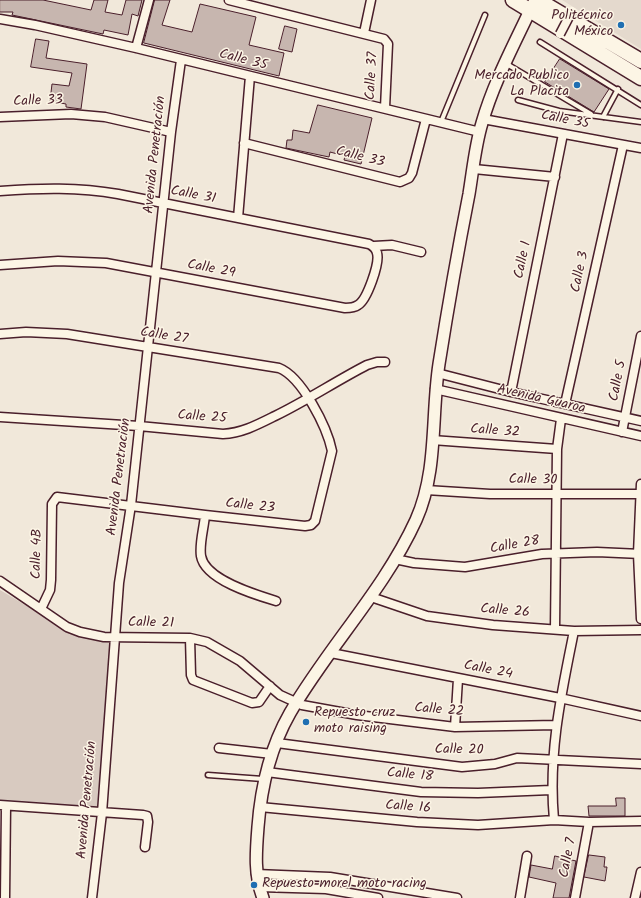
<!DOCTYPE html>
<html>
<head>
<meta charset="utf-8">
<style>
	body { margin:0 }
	canvas { display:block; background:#f1e8da }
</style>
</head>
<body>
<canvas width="641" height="898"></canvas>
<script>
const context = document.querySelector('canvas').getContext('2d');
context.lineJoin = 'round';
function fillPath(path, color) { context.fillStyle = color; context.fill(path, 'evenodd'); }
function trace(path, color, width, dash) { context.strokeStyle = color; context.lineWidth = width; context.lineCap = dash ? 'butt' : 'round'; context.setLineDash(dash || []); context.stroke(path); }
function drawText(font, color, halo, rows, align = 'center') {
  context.font = font + ' Kalam,sans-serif'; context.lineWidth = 3; context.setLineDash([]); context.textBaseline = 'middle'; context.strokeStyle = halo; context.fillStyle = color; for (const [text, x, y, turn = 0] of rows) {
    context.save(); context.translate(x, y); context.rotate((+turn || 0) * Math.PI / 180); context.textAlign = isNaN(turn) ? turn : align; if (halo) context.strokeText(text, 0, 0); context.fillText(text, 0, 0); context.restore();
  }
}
const built = new Path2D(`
	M562,0H641V49Z`);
const green = new Path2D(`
	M0,590L79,637L110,641L98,809L0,805Z`);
const building = new Path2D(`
	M0,0H43L91,10L94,0H108L105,12L122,15L126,0H142L138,16L132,14L128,35L104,30L103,34L12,15L13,12H0Z
	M155,0H170L162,25L192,32L200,4L256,17L249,45L284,53L279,76L144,43Z
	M285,26L297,29L292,52L279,49Z
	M36,39L49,41L46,58L87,64L81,109L66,107V104L50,101L52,84L69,86L72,73L31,67Z
	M560,59L609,89L594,112L545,82Z
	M318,105L372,118L361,164L344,160L345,156L330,152L329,157L286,148L287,140H292L293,130L309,133Z
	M616,798H625V816H589L588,806H616Z
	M589,855L605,857L604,867H607L605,881L584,877Z
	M555,856L576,861L569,898H553L556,883L529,877L531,865L552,869Z`);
const lane = new Path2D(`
	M540,42L641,105
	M505,63L591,114
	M518,100L559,111L641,122
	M603,117L618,89
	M441,122L485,15
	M208,775L263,779`);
const street = new Path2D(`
	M229,0L384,39L388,44L385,108
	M0,19L35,25L136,48L480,132
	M364,33L371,0
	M136,48L149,0
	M0,117L71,114L105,117L171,132
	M483,119L641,148
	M244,143L400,182L409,178L412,173L426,119
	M474,169L555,177
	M0,191C41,188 78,187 118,194L369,244C373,246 376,248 377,253C380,263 367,300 358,305C354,308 350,308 345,308L106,263L58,261L0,265
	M238,218L250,76
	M374,246L392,245L421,252
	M0,334L26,332L67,334L279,368C302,377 327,427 332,451L315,521L311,525L305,526L205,515L57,497L52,504L51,580L50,590L41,609
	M437,373L511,392L641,421
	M435,389L641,436
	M511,392L563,134
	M565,404L623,145
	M0,417L139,426L223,434C242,433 257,425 275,416C306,401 336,381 367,365L377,362H385
	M622,432L641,336
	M432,440L557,449
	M641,484L638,554L641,619
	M426,490L490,494H640
	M205,515C204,528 199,544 201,556C205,580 256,595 276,601
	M395,559L414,563L465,567L542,554L597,552L641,554
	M0,581L67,627L80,632L104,637L190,638L207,642L240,661L280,695L302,705L357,715L455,727L556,725
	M371,597L427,616L493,625L574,631L641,630
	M555,629L557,449L561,419
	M190,638L191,675L193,680L252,703L259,702L270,686
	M331,653L560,698L641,716
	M455,727L458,679
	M277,743L462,767L495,764L517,758L641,764
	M219,748L272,754
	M267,772L421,792L478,793L551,790
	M0,805L143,815L147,816L148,822L145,847
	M260,807L417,822L478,825L554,820L589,822L641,821
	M554,820C548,754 561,695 574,631
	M256,874L330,877L457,898
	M259,887L326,889L378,898
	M5,898L6,806
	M92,898L102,813L119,583L131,505L171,132L181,60
	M520,898L527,856
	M575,898L589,822
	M635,898L641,872`);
const secondary = new Path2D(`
	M263,898C254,875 256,852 258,827C261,787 270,748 290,713C329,646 384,590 416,520C438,471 431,416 439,364C448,307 458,250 469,194C473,170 475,146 482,123C494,81 515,43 533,4`);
const highway = new Path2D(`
	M513,0L641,78
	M538,0L641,61`);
const streetBridge = new Path2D(`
	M560,34L572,11`);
const markers = [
	[621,25,4,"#1f6fb2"],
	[577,85,4,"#1f6fb2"],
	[306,722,4,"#1f6fb2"],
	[254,885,4,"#1f6fb2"]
];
const poiNames = [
	["Politécnico",613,17],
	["México",613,33],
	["Mercado Publico",569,77],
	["La Placita",569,93],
	["Repuesto cruz",314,714,"left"],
	["moto raising",314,730,"left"],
	["Repuesto morel moto racing",262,885,"left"]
];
const streetNames = [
	["Calle 35",243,61,14],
	["Calle 37",373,76,-87],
	["Calle 33",38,102,-2],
	["Calle 35",565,121,11],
	["Avenida Penetración",156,155,-84],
	["Calle 33",360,158,14],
	["Calle 31",193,196,11],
	["Calle 1",524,260,-78],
	["Calle 29",211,270,11],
	["Calle 3",581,272,-78],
	["Calle 27",164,337,9],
	["Calle 5",619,381,-79],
	["Avenida Guaroa",541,400,13],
	["Calle 25",202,418,4],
	["Calle 32",495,432,4],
	["Avenida Penetración",120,477,-83],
	["Calle 30",533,481,1],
	["Calle 23",250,507,6],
	["Calle 28",515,546,-10],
	["Calle 4B",38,554,-89],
	["Calle 26",505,612,5],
	["Calle 21",151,624,1],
	["Calle 24",488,671,11],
	["Calle 22",439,711,5],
	["Calle 20",459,751,1],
	["Calle 18",410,776,5],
	["Avenida Penetración",88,800,-85],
	["Calle 16",408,808,4],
	["Calle 7",569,858,-79]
];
fillPath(built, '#e4d9cd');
fillPath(green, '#d8cac0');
fillPath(building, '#c7b6af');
trace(building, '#4a1f2b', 1);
trace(lane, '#4a1f2b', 7);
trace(street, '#4a1f2b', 11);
trace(secondary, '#4a1f2b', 14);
trace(highway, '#4a1f2b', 17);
trace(lane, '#fcf5e5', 4);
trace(street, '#fcf5e5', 8);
trace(secondary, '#fcf5e5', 11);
trace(highway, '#fcf5e5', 14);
trace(streetBridge, '#4a1f2b', 11, []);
trace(streetBridge, '#fcf5e5', 8);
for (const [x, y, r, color] of markers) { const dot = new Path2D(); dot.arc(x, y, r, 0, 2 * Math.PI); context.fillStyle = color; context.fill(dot); trace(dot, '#fcf5e5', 1.5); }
drawText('14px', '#4a1f2b', '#fcf5e5', poiNames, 'right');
drawText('14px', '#4a1f2b', '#fcf5e5', streetNames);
</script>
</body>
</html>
